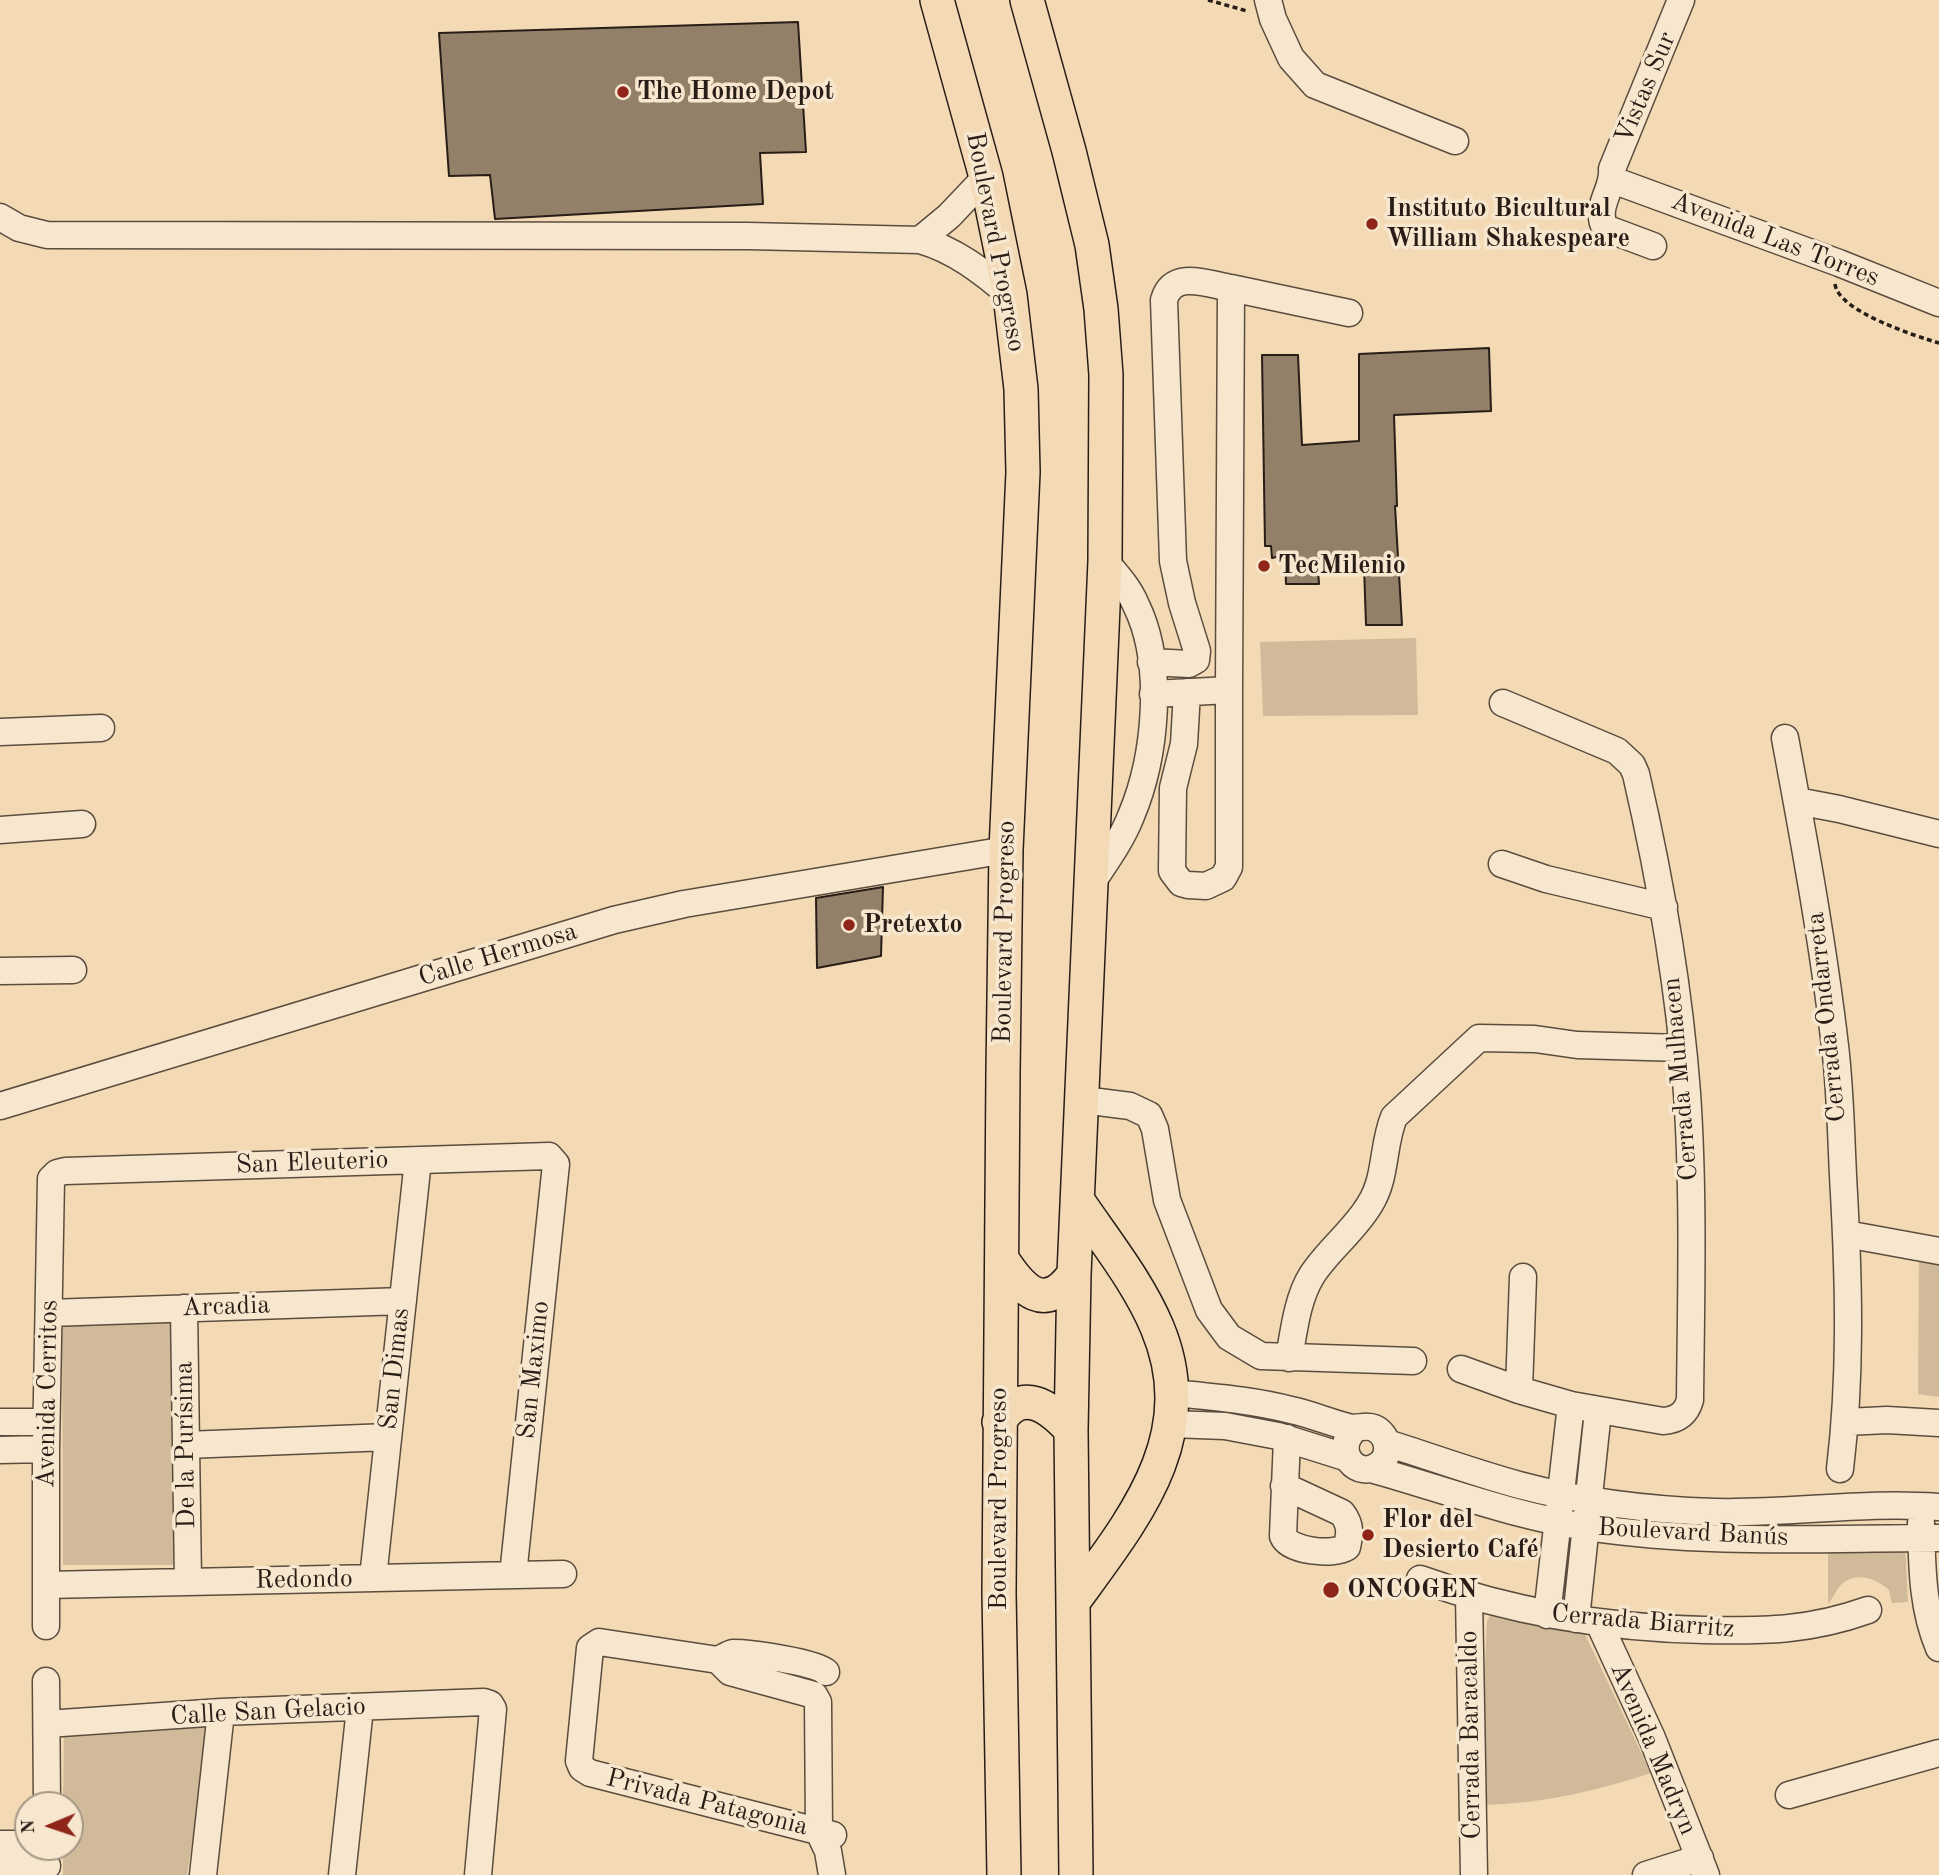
<!DOCTYPE html>
<html>
<head>
<meta charset="utf-8">
<style>
	body { margin:0 }
	#map { position:relative; width:1939px; height:1875px; overflow:hidden; background:#f3dab5; font-family:"Old Standard TT",serif }
	canvas { display:block }
	.north { position:absolute; left:14px; top:1791px; width:70px; height:70px; box-sizing:border-box; background:#f7e7cf; border:2px solid #a49785; border-radius:50%; rotate:268deg; font-size:19px; font-weight:700; line-height:28px; text-align:center; color:#281e17 }
	.north::after { content:''; display:block; margin:auto; width:24px; height:32px; background:#8f2418; clip-path:polygon(50% 0,100% 100%,50% 72%,0 100%) }
</style>
</head>
<body>
<div id="map">
<canvas width="1939" height="1875"></canvas>
<div class="north">N</div>
</div>
<script>
const context = document.querySelector('canvas').getContext('2d');
context.lineJoin = 'round';
function fillPath(path, color) { context.fillStyle = color; context.fill(path, 'evenodd'); }
function trace(path, color, width, dash) { context.strokeStyle = color; context.lineWidth = width; context.lineCap = dash ? 'butt' : 'round'; context.setLineDash(dash || []); context.stroke(path); }
function drawText(font, color, halo, rows, align = 'center') {
  context.font = font + ' "Old Standard TT",serif'; context.lineWidth = 7; context.setLineDash([]); context.textBaseline = 'middle'; context.strokeStyle = halo; context.fillStyle = color; for (const [text, x, y, turn = 0] of rows) {
    context.save(); context.translate(x, y); context.rotate((+turn || 0) * Math.PI / 180); context.textAlign = isNaN(turn) ? turn : align; if (halo) context.strokeText(text, 0, 0); context.fillText(text, 0, 0); context.restore();
  }
}
const green = new Path2D(`
	M1416,638L1418,715L1263,716L1260,642Z
	M1919,1251L1939,1254V1397L1918,1394Z
	M62,1321H172L173,1565H63Z
	M1905,1543L1908,1602L1892,1603L1889,1590C1876,1578 1855,1571 1841,1585C1836,1590 1833,1598 1828,1604V1549Z
	M1491,1614L1583,1630L1651,1773C1597,1791 1544,1803 1486,1805L1482,1740L1487,1621Z
	M210,1726L187,1875H63V1847H70V1805H63L64,1728Z`);
const building = new Path2D(`
	M798,22L806,152L760,153L763,204L495,219L490,175L449,176L439,33Z
	M1489,348L1491,411L1394,415L1397,506H1395L1402,625H1366L1364,566L1318,569L1319,584H1286L1285,555L1272,558L1271,546H1265L1262,355H1298L1302,445L1359,441V354Z
	M883,887L881,956L817,968L816,898Z`);
const path = new Path2D(`
	M1208,0L1247,11
	M1835,284C1838,311 1915,336 1939,343`);
const minor = new Path2D(`
	M1268,0L1273,19L1291,58L1315,85L1455,141
	M1613,176L1618,182L1839,263L1939,303
	M0,217L19,228L47,235L748,236L920,240C955,250 982,271 1010,295
	M920,240L949,216L986,177
	M1653,246L1605,228C1594,206 1614,190 1612,169L1681,0
	M1231,288L1349,313
	M1151,662L1189,664L1196,660L1197,651L1182,603L1173,561L1164,300C1173,269 1208,284 1231,288L1229,690L1153,694
	M1187,692L1184,744L1173,788L1172,871L1181,883L1188,885L1206,886L1223,878L1229,867V690
	M0,732L101,728
	M1785,738C1804,840 1823,943 1835,1046C1841,1095 1841,1145 1844,1194C1849,1286 1851,1378 1840,1469
	M1797,801L1839,809L1939,834
	M0,830L82,824
	M1502,864L1546,879L1664,907
	M1093,881C1107,860 1122,839 1131,816C1156,757 1165,664 1136,605C1129,588 1117,575 1105,561
	M0,971L73,970
	M1083,1100L1130,1106L1149,1115L1155,1129L1167,1200L1209,1310L1229,1337L1261,1356L1413,1361
	M0,1106L614,920L684,904L1006,850
	M1846,1234L1939,1251
	M184,1308L188,1582
	M49,1313L403,1301
	M1289,1358C1294,1331 1297,1299 1312,1275C1328,1250 1355,1230 1370,1204C1387,1177 1382,1146 1394,1117L1479,1038L1535,1039L1577,1045L1682,1048
	M1461,1369L1519,1390L1571,1405L1663,1421C1677,1420 1686,1414 1690,1400C1691,1298 1694,1195 1687,1093C1679,986 1660,878 1636,774L1632,765L1617,751L1503,703
	M1519,1390L1523,1277
	M1173,1393C1212,1397 1253,1400 1291,1410C1310,1414 1329,1422 1348,1427C1357,1430 1365,1424 1374,1428C1388,1434 1392,1454 1380,1464C1358,1482 1331,1451 1355,1429
	M0,1422H46
	M1846,1422L1887,1420L1939,1423
	M1171,1424L1225,1426L1278,1436L1348,1458
	M1387,1443C1431,1457 1475,1473 1519,1485C1583,1502 1649,1510 1715,1512C1790,1514 1864,1501 1939,1507
	M186,1445L388,1437
	M0,1450L46,1449
	M1371,1469C1443,1489 1513,1516 1587,1527C1703,1545 1822,1538 1939,1538
	M1284,1486L1342,1513C1351,1525 1350,1533 1347,1547C1333,1556 1289,1551 1283,1536L1287,1438
	M1921,1523C1922,1566 1922,1608 1939,1648
	M373,1578L418,1160
	M1420,1579C1512,1612 1607,1628 1704,1630C1766,1631 1809,1631 1868,1610
	M46,1585L563,1574
	M1469,1596L1474,1875
	M1547,1615L1571,1405
	M1576,1619L1598,1411
	M1599,1623L1652,1738L1706,1875
	M46,1626V1449L51,1179L57,1173L65,1171L549,1156L556,1164L513,1575
	M718,1660L730,1672L814,1695
	M826,1672C816,1662 749,1653 733,1653C728,1654 723,1658 718,1660L599,1642L590,1648L579,1761L582,1768L590,1773L833,1835
	M46,1681L47,1805
	M814,1695L818,1702L819,1832L828,1851L832,1875
	M47,1724L221,1712L484,1702L490,1704L493,1709L478,1875
	M1789,1795L1939,1753
	M0,1844H28
	M0,1868L47,1866
	M203,1875L221,1712
	M342,1875L360,1708
	M1646,1875L1700,1858`);
const major = new Path2D(`
	M937,0L986,177L1010,295L1021,389L1023,472L1006,850L1003,1072L999,1593L1004,1875
	M1027,0L1069,151L1092,245L1101,309L1106,375L1105,561L1074,1274L1071,1430L1076,1875
	M1002,1259C1022,1290 1045,1315 1074,1274
	M999,1422C1021,1385 1050,1407 1071,1430
	M1073,1602C1134,1518 1203,1436 1157,1327C1138,1282 1105,1241 1078,1201`);
const markers = [
	[623,92,7,"#8f2418"],
	[1372,224,7,"#8f2418"],
	[1264,566,7,"#8f2418"],
	[849,925,7,"#8f2418"],
	[1368,1535,7,"#8f2418"],
	[1331,1590,9,"#8f2418"]
];
const streetNames = [
	["Vistas Sur",1646,88,-67],
	["Avenida Las Torres",1775,240,21],
	["Boulevard Progreso",995,242,79],
	["Boulevard Progreso",1005,932,-89],
	["Calle Hermosa",498,955,-17],
	["Cerrada Ondarreta",1827,1017,-96],
	["Cerrada Mulhacen",1681,1079,-95],
	["San Eleuterio",312,1163,-2],
	["Arcadia",226,1307,-2],
	["San Dimas",395,1369,-84],
	["San Maximo",534,1370,-84],
	["Avenida Cerritos",48,1394,-89],
	["De la Purísima",186,1445,-91],
	["Boulevard Progreso",999,1499,-90],
	["Boulevard Banús",1693,1533,3],
	["Redondo",304,1580,-1],
	["Cerrada Biarritz",1643,1622,5],
	["Calle San Gelacio",268,1712,-3],
	["Cerrada Baracaldo",1471,1735,-91],
	["Avenida Madryn",1653,1749,67],
	["Privada Patagonia",707,1803,14]
];
const poiNames = [
	["The Home Depot",637,92],
	["Instituto Bicultural",1386,209],
	["William Shakespeare",1386,239],
	["TecMilenio",1278,566],
	["Pretexto",863,925],
	["Flor del",1382,1520],
	["Desierto Café",1382,1550],
	["ONCOGEN",1347,1590]
];
fillPath(green, '#d0ba9a');
fillPath(building, '#928069');
trace(building, '#281e17', 2);
trace(minor, '#5b4d3e', 29);
trace(major, '#281e17', 36);
trace(path, '#281e17', 3.5, [5, 3.5]);
trace(minor, '#f7e7cf', 26);
trace(major, '#f3dab5', 33);
for (const [x, y, r, color] of markers) { const dot = new Path2D(); dot.arc(x, y, r, 0, 2 * Math.PI); context.fillStyle = color; context.fill(dot); trace(dot, '#f7e7cf', 2.5); }
drawText('26px', '#281e17', '#f7e7cf', streetNames);
drawText('bold 26px', '#281e17', '#f7e7cf', poiNames, 'left');
</script>
</body>
</html>
